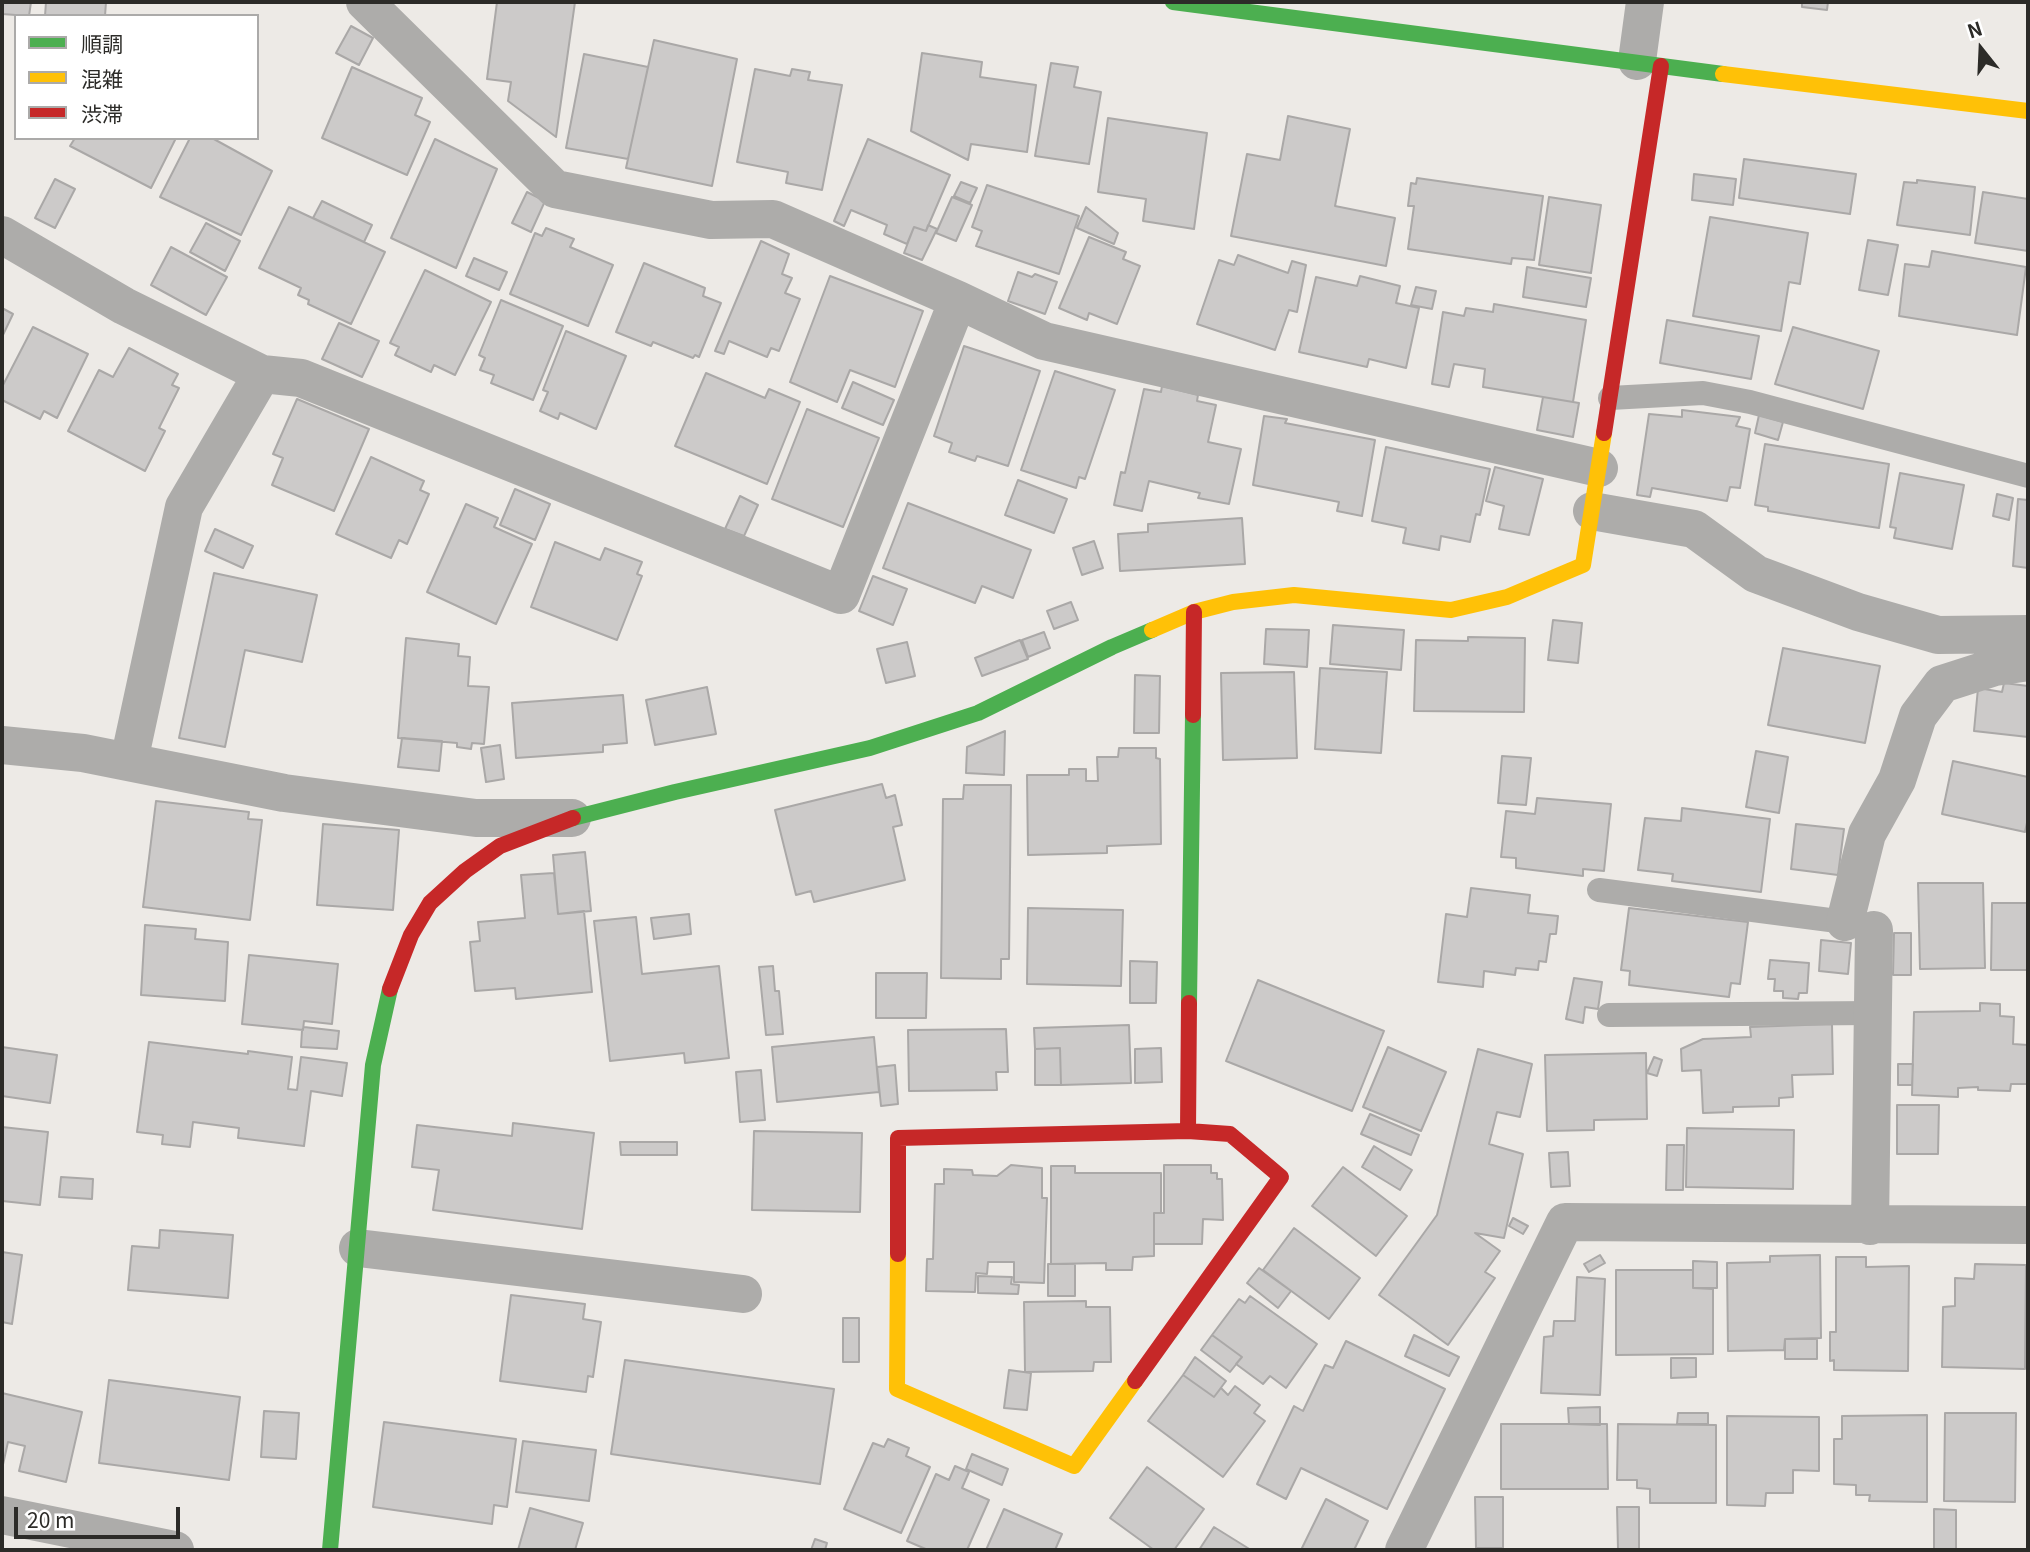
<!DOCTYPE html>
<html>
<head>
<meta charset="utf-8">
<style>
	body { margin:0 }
	#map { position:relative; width:2030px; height:1552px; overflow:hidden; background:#edeae6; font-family:Georgia,"Noto Sans JP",serif }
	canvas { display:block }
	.frame { position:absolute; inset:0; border:4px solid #2c2b28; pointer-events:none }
	.legend { position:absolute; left:14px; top:14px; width:245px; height:126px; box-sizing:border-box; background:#fff; border:2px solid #abaaa9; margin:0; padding:9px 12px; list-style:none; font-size:21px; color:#2c2b28 }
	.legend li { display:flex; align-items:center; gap:14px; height:35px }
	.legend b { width:35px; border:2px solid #abaaa9 }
	.north { position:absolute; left:1946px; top:14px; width:70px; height:70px; -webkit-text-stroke:5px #fff; paint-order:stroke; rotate:342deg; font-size:19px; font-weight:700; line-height:28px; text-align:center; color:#2c2b28 }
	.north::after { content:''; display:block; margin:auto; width:24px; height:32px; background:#2c2b28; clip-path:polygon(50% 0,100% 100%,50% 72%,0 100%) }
	.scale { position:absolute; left:14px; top:1507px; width:166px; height:32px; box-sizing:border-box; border:4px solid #2c2b28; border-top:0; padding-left:9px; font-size:21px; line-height:24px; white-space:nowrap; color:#2c2b28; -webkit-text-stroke:5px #fff; paint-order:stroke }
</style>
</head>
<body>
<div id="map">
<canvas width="2030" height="1552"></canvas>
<div class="frame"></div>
<ul class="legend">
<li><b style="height:9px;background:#4caf50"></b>順調</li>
<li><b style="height:9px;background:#ffc107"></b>混雑</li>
<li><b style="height:9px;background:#c62828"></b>渋滞</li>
</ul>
<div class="north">N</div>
<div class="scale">20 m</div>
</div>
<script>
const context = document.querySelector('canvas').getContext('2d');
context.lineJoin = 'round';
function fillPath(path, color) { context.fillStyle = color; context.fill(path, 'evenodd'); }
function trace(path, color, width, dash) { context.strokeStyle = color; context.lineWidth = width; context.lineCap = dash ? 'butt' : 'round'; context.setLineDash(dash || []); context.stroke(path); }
const building = new Path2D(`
	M2,2H31L29,16L2,14Z
	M46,2H106L105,16H45Z
	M497,2H575L556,137L508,101L511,82L487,79Z
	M1802,2H1828L1827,10L1802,7Z
	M351,26L373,38L359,65L336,53Z
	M654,40L737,59L712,186L626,168Z
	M922,53L982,62L980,77L1036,85L1027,152L971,144L968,160L911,131Z
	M584,54L648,67L628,159L566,148Z
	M1051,63L1078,67L1074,87L1101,92L1089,164L1035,156Z
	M352,67L422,98L415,115L430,122L407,175L322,138Z
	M755,69L790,76L792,69L810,72L808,80L842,85L822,190L786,183L788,172L737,162Z
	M1288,116L1350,129L1335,206L1395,218L1386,266L1231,236L1247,154L1280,160Z
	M1108,118L1207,133L1194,229L1143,221L1146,199L1098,192Z
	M75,138H176L151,188L70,146Z
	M190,138H212L272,171L241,235L160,197Z
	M435,139L497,169L456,268L391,238Z
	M868,139L950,175L926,231L914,227L907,244L884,234L887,225L851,210L844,226L834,221Z
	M1744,159L1856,174L1850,214L1739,198Z
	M1694,174L1736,179L1733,205L1692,200Z
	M1417,178L1543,196L1534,260L1512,258L1511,264L1408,249L1414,206H1408L1411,183L1416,184Z
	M55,179L75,189L55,228L35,218Z
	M1917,180L1975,187L1970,235L1897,225L1904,182L1917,183Z
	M961,182L977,188L970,203L954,196Z
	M987,185L1079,216L1059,274L976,246L982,231L972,227Z
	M527,192L545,201L531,232L512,223Z
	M1983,192L2028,199V251L1975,243Z
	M952,197L972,205L956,241L936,233Z
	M1549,197L1601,205L1591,273L1539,265Z
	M322,201L372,225L364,242L313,218Z
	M289,207L385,252L351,324L308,304L309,300L298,295L301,288L259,268Z
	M1086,207L1118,233L1114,244L1077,228Z
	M1710,217L1808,233L1800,284L1789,282L1781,331L1693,316Z
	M206,223L240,241L225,271L190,252Z
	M928,225L937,229L922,260L904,253L914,227L926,231Z
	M546,228L574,239L570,247L613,265L588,326L510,294L535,233L542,236Z
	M1089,237L1126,252L1123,259L1140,266L1117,324L1089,313L1087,320L1059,308Z
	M1868,240L1898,245L1888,295L1859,290Z
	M761,241L789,254L782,274L792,278L785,293L800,299L779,351L771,348L767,357L729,341L724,354L715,351Z
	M171,247L227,277L206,315L151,285Z
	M1932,251L2026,267L2017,335L1899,316L1905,264L1929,267Z
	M1238,255L1288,273L1292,261L1306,265L1297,312L1289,310L1275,350L1197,324L1219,260L1234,265Z
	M474,258L507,272L499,290L466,276Z
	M644,263L705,288L703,296L721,303L699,357L695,355L693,358L653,342L651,346L616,332Z
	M1527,267L1591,278L1586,307L1523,297Z
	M425,270L491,302L455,375L434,365L431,372L395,355L399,347L390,343Z
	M1018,272L1032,277L1035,274L1057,282L1045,314L1008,301Z
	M830,276L923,311L895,387L850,370L837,402L790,382Z
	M1360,276L1400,286L1396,303L1419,308L1406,368L1369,359L1367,367L1299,352L1316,277L1357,286Z
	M1416,287L1436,291L1432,309L1411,305Z
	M501,300L563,326L533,400L491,383L494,375L480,370L485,358L479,355Z
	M1494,304L1586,320L1573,402L1483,387L1485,369L1454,364L1449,387L1432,384L1443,312L1464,316L1466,308L1493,312Z
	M2,308L13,314L2,337Z
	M1667,320L1759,336L1751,379L1660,363Z
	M339,323L379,341L362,377L322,359Z
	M33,327L88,354L57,418L44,411L40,419L2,400V387Z
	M1793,327L1879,351L1863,409L1775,384Z
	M566,331L626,356L596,429L560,413L558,419L540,411L548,392L543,390Z
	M964,346L1040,371L1008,466L977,456L975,461L949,452L952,443L934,436Z
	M129,348L178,374L172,385L179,388L159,428L165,431L145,471L68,431L99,370L113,377Z
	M1055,371L1115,390L1085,479L1079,477L1076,488L1021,470Z
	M706,373L765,398L769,389L800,402L767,484L675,446Z
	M853,382L894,400L883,425L842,408Z
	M1162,386L1198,395L1197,401L1216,405L1208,442L1241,449L1229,504L1198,498L1200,493L1149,481L1142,511L1114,505L1121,472L1125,473L1144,389L1161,392Z
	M1543,397L1579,403L1573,437L1537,430Z
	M297,399L369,429L334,511L272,485L283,458L273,454Z
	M807,409L879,438L843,527L772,499Z
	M1682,410L1740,417L1736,426L1750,429L1740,488L1730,487L1727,501L1652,488L1650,497L1637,495L1649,414L1682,417Z
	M1759,415L1783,422L1778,440L1755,433Z
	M1264,416L1287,419L1285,423L1375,440L1362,516L1337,511L1339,502L1253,485Z
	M1765,444L1889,464L1879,528L1768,511V507L1755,505Z
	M1386,447L1490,469L1480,515L1476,514L1470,542L1441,536L1439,550L1403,543L1406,528L1372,521Z
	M371,457L424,481L420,490L429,494L407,544L399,540L391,558L336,534Z
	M1495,467L1543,479L1529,535L1499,529L1504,506L1486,501Z
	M1900,473L1964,485L1952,549L1894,538L1896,528L1890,527Z
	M1018,480L1067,499L1054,533L1005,515Z
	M515,489L550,504L535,540L500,525Z
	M1997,494L2013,498L2009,520L1993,516Z
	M740,496L758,505L744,536L725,529Z
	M2018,499L2028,500V568L2013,566Z
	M908,503L1031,550L1013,598L982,586L975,603L883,568Z
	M466,504L498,518L494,527L532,544L496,624L427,592Z
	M1242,518L1245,564L1120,571L1118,534L1148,532V524Z
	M215,529L253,546L243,568L205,551Z
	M1094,541L1103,568L1082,575L1073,548Z
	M555,542L600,560L605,548L642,562L637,574L642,576L617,640L531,607Z
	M214,573L317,595L302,662L245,650L225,747L179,738Z
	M873,576L907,589L893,625L859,611Z
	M1071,602L1078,620L1054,629L1047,611Z
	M1553,620L1582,623L1578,663L1548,660Z
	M1333,625L1404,630L1401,670L1330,664Z
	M1266,629L1309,630L1307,667L1264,664Z
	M1044,632L1050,648L1028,657L1022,640Z
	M1468,637L1525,638L1524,712L1414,711L1416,640L1468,641Z
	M406,638L459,644L458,656L470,657L468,686L489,687L484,744L472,743L471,749L457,747V743L398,738Z
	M1020,640L1028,659L982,676L975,658Z
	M907,642L915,676L886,683L877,649Z
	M1783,648L1880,666L1865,743L1768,725Z
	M1320,668L1387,672L1381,753L1315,749Z
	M1294,672L1297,758L1223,760L1221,673Z
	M1135,675L1160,676L1159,733H1134Z
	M2004,683L2028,686V737L1974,731L1978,688L2002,692Z
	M707,687L716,734L655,745L646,700Z
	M623,695L627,743L603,745V752L516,758L512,703Z
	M1005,731L1004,775L966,773L967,747Z
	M402,738L442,741L439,771L398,767Z
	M500,745L504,779L486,782L481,748Z
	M1119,748H1156V758L1160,759L1161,844L1107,846V853L1028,855L1027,775H1069V769H1086V781H1098L1097,757H1118Z
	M1756,751L1788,757L1779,813L1746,807Z
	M1502,756L1531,758L1526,805L1498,803Z
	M1953,761L2028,777V818L2025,832L1942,814Z
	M882,784L886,798L895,795L902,825L893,827L905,880L814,902L811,891L796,895L775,810Z
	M964,785H1011L1009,959H1001V979L941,978L943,799H963Z
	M1537,798L1611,804L1604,871L1583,869V876L1516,868V858L1501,857L1506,811L1535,814Z
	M156,801L249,812L248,819L262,820L250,920L143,907Z
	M1682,808L1770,819L1761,892L1672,881L1673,874L1638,870L1645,818L1681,821Z
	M323,824L399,830L393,910L317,905Z
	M1796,824L1844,829L1838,875L1791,869Z
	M585,852L591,911L558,914L553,855Z
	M554,873L558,914L584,911L592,992L516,999L515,988L475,991L470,942L480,941L478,922L525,918L521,875Z
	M1918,883H1983L1985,968L1920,969Z
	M1471,888L1530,895L1528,913L1558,916L1556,934H1550L1546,962L1539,961L1538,970L1516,968L1515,975L1484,971L1483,987L1438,982L1446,914L1467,917Z
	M1992,903H2028V970H1991Z
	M1028,908L1123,910L1121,986L1027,984Z
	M1629,908L1748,922L1740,984L1731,983L1729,997L1629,985L1630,971L1621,970Z
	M689,914L691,934L654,939L651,918Z
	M636,917L642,974L719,966L729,1058L685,1063L684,1053L610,1061L594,921Z
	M145,925L196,929L195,939L228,942L225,1001L141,995Z
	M1894,933H1911V975H1893Z
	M1821,940L1851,943L1848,974L1819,971Z
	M249,955L338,964L332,1024L304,1021L303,1030L242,1024Z
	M1770,960L1809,963L1807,993H1799L1798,999L1783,998V991H1774L1775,979H1768Z
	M1130,961L1157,962L1156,1003H1130Z
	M773,966L775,991H779L783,1034L766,1035L759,967Z
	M876,973H927L926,1018H876Z
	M1574,978L1602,982L1598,1009L1585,1007L1583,1023L1566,1019Z
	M1258,980L1384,1031L1352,1111L1226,1061Z
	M1980,1003L2000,1004V1016L2014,1017L2013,1044L2028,1045V1084H2011L2010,1091L1978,1090V1087L1958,1088V1097L1912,1095L1914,1012L1980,1011Z
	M1832,1024L1833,1074L1792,1075L1793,1097L1779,1098V1106L1733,1107V1112L1703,1113L1701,1070L1682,1071L1681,1049L1703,1039L1751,1037L1750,1027Z
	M1129,1025L1131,1083L1061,1085L1060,1048L1035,1049L1034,1028Z
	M304,1027L339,1031L337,1049L301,1047L302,1030Z
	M1006,1029L1008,1072H996L997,1090L909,1091L908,1030Z
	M874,1037L879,1092L777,1102L772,1047Z
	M149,1042L248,1054V1051L292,1057L288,1089L297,1090L301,1057L347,1063L342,1096L311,1091L304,1146L238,1138L239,1128L193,1122L190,1147L162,1144L163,1135L137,1132Z
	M2,1047L57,1055L50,1103L2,1096Z
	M1388,1047L1446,1072L1421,1131L1363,1107Z
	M1060,1048L1061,1085H1035V1049Z
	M1161,1048L1162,1082L1135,1083V1049Z
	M1478,1049L1532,1064L1520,1117L1497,1112L1489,1144L1523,1154L1504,1238L1475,1233L1500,1251L1485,1272L1495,1278L1448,1345L1379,1295L1437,1215Z
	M1646,1053L1647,1119L1594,1120V1130L1547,1131L1545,1055Z
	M1654,1057L1662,1060L1657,1076L1647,1073Z
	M1898,1064H1913L1912,1085H1898Z
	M895,1065L898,1104L881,1106L877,1067Z
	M761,1070L765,1120L740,1122L736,1072Z
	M1897,1105H1939L1938,1154H1897Z
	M1370,1114L1419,1135L1411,1155L1361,1134Z
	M513,1123L594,1133L582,1229L433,1210L439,1170L412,1167L417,1125L512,1136Z
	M2,1127L48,1132L40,1205L2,1201Z
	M1687,1128L1794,1130L1793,1189L1686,1187Z
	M754,1131L862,1133L860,1212L752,1210Z
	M620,1142H677V1155H621Z
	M1667,1145H1684L1683,1190H1666Z
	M1374,1146L1412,1170L1400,1190L1362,1167Z
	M1568,1152L1570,1186L1551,1187L1549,1153Z
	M1011,1165L1042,1168V1198H1047L1044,1283L1014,1282V1262H988L987,1274L976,1273L975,1292L926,1291L927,1259H933L935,1184H944V1169L972,1170L973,1175L997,1176Z
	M1164,1165H1211V1173H1217V1179H1222L1223,1220L1203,1219L1202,1244H1154V1213H1164Z
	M1051,1166H1075V1173H1161V1213H1154V1256L1133,1257L1132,1270H1106V1263L1051,1264Z
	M1343,1167L1407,1216L1376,1256L1312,1206Z
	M61,1177L93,1179L92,1199L59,1197Z
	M1513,1218L1528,1226L1523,1234L1509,1226Z
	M1294,1228L1360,1278L1329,1319L1263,1270Z
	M160,1230L233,1235L228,1298L128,1290L132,1246L159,1248Z
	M2,1252L22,1255L12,1324L2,1322Z
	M1600,1255L1605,1263L1589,1272L1584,1264Z
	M1820,1255L1821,1338L1785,1339L1784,1350L1728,1351L1727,1263L1770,1262V1256Z
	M1836,1257H1866V1267L1909,1266L1908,1371L1834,1370V1360L1830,1361V1332H1836Z
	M1693,1261L1717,1262V1288H1693Z
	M1048,1264H1075V1296H1048Z
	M1975,1264L2026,1265L2025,1369L1942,1367L1943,1307L1955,1306V1278L1974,1279Z
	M1259,1268L1291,1291L1278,1308L1247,1283Z
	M1616,1270H1693V1288L1713,1289V1354L1616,1355Z
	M978,1276L1012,1277L1011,1284L1019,1285L1018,1294L978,1293Z
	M1577,1277L1605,1279L1600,1395L1541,1393L1544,1337L1553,1336L1554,1321H1575Z
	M511,1295L585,1304L583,1319L601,1322L593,1377L588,1376L586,1392L500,1381Z
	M1250,1296L1317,1344L1286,1388L1270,1376L1263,1384L1236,1364L1242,1357L1212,1335L1239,1299L1245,1303Z
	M1086,1301V1307H1110L1111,1362H1094L1093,1371L1025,1372L1024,1302Z
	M843,1318H859V1362H843Z
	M1212,1335L1242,1357L1230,1372L1201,1350Z
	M1414,1335L1459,1357L1449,1376L1405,1356Z
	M1785,1339H1817V1359H1785Z
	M1346,1341L1445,1389L1387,1509L1301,1468L1286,1499L1257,1484L1294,1406L1303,1411L1325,1365L1333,1368Z
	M1195,1357L1226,1381L1214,1397L1183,1375Z
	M1671,1358H1696V1377L1671,1378Z
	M625,1360L834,1389L820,1484L611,1454Z
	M1009,1370L1031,1373L1027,1410L1004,1408Z
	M1183,1375L1214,1397L1221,1388L1228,1395L1235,1386L1260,1405L1254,1413L1265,1421L1223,1477L1148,1421Z
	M109,1380L240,1397L229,1480L99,1463Z
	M2,1393L82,1412L66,1482L19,1471L25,1446L8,1442L2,1469Z
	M1600,1407V1425L1569,1424L1568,1408Z
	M264,1411L299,1413L296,1459L261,1457Z
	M1678,1413H1708V1424H1677Z
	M1945,1413H2016L2015,1502L1944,1501Z
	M1927,1415V1502L1869,1501L1870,1495H1856V1485L1834,1484V1439H1842V1416Z
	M1727,1416L1819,1417V1471L1793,1470V1493H1766L1765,1506L1727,1505Z
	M384,1422L516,1439L507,1507L494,1505L492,1524L373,1507Z
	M1501,1424H1607L1608,1489H1501Z
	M1618,1424L1716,1425V1503H1650V1489L1637,1488V1480H1617Z
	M888,1439L909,1448L906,1456L930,1467L901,1533L844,1509L873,1443L884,1447Z
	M523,1441L596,1450L589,1501L516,1492Z
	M972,1454L1008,1469L1002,1485L966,1469Z
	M955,1466L969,1472L962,1488L989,1500L967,1550H928L907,1541L936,1474L949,1480Z
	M1147,1467L1204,1509L1174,1550H1154L1110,1518Z
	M1475,1497H1503V1548H1476Z
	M1326,1499L1368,1521L1354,1550H1301Z
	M1617,1507H1639V1549H1618Z
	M530,1508L583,1523L575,1550H518Z
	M1004,1509L1062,1534L1055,1550H986Z
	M1934,1509L1956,1510V1550H1934Z
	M1214,1527L1251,1550H1199Z
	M815,1539L827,1543L825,1550H811Z`);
const lane = new Path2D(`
	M1610,398L1703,393L1750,402L2028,476
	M1599,890L1845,922
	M1609,1015L1873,1013`);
const street = new Path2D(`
	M365,2L555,189L711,220L773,219L958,300L1044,341L1599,468
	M1637,61L1645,2
	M2,235L124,306L262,374L301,378L841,595L958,300
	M1592,511L1694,529L1756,574L1858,612L1938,635L2028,634
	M2,745L83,753L284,793L476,818H572
	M129,761L184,507L262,374
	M1845,922L1867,834L1897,780L1918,716L1942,684L1995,667L2028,662
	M1870,1226L1874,930
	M358,1248L743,1294
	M2,1515L175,1550
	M1404,1550L1565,1222L2028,1225`);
const fast = new Path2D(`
	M1173,2L1723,74
	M573,818L675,792L870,748L978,713L1112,647L1152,630
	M1189,1003L1193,715
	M330,1550L373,1065L390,989`);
const slow = new Path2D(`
	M1723,74L2028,111
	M1152,630L1194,612L1233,602L1294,595L1451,610L1507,597L1583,565L1604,433
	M898,1254L897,1389L1074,1466L1135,1381`);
const jam = new Path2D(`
	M1604,433L1661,66
	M1193,715L1194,612
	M390,989L411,935L430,903L465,871L500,846L573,818
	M898,1254V1138L1188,1131L1189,1003
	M1135,1381L1281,1177L1230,1134L1188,1131`);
fillPath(building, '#cccac9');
trace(building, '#aaa8a7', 2);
trace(lane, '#adacaa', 24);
trace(street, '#adacaa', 38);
trace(fast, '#4caf50', 16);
trace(slow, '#ffc107', 16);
trace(jam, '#c62828', 16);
</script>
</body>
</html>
